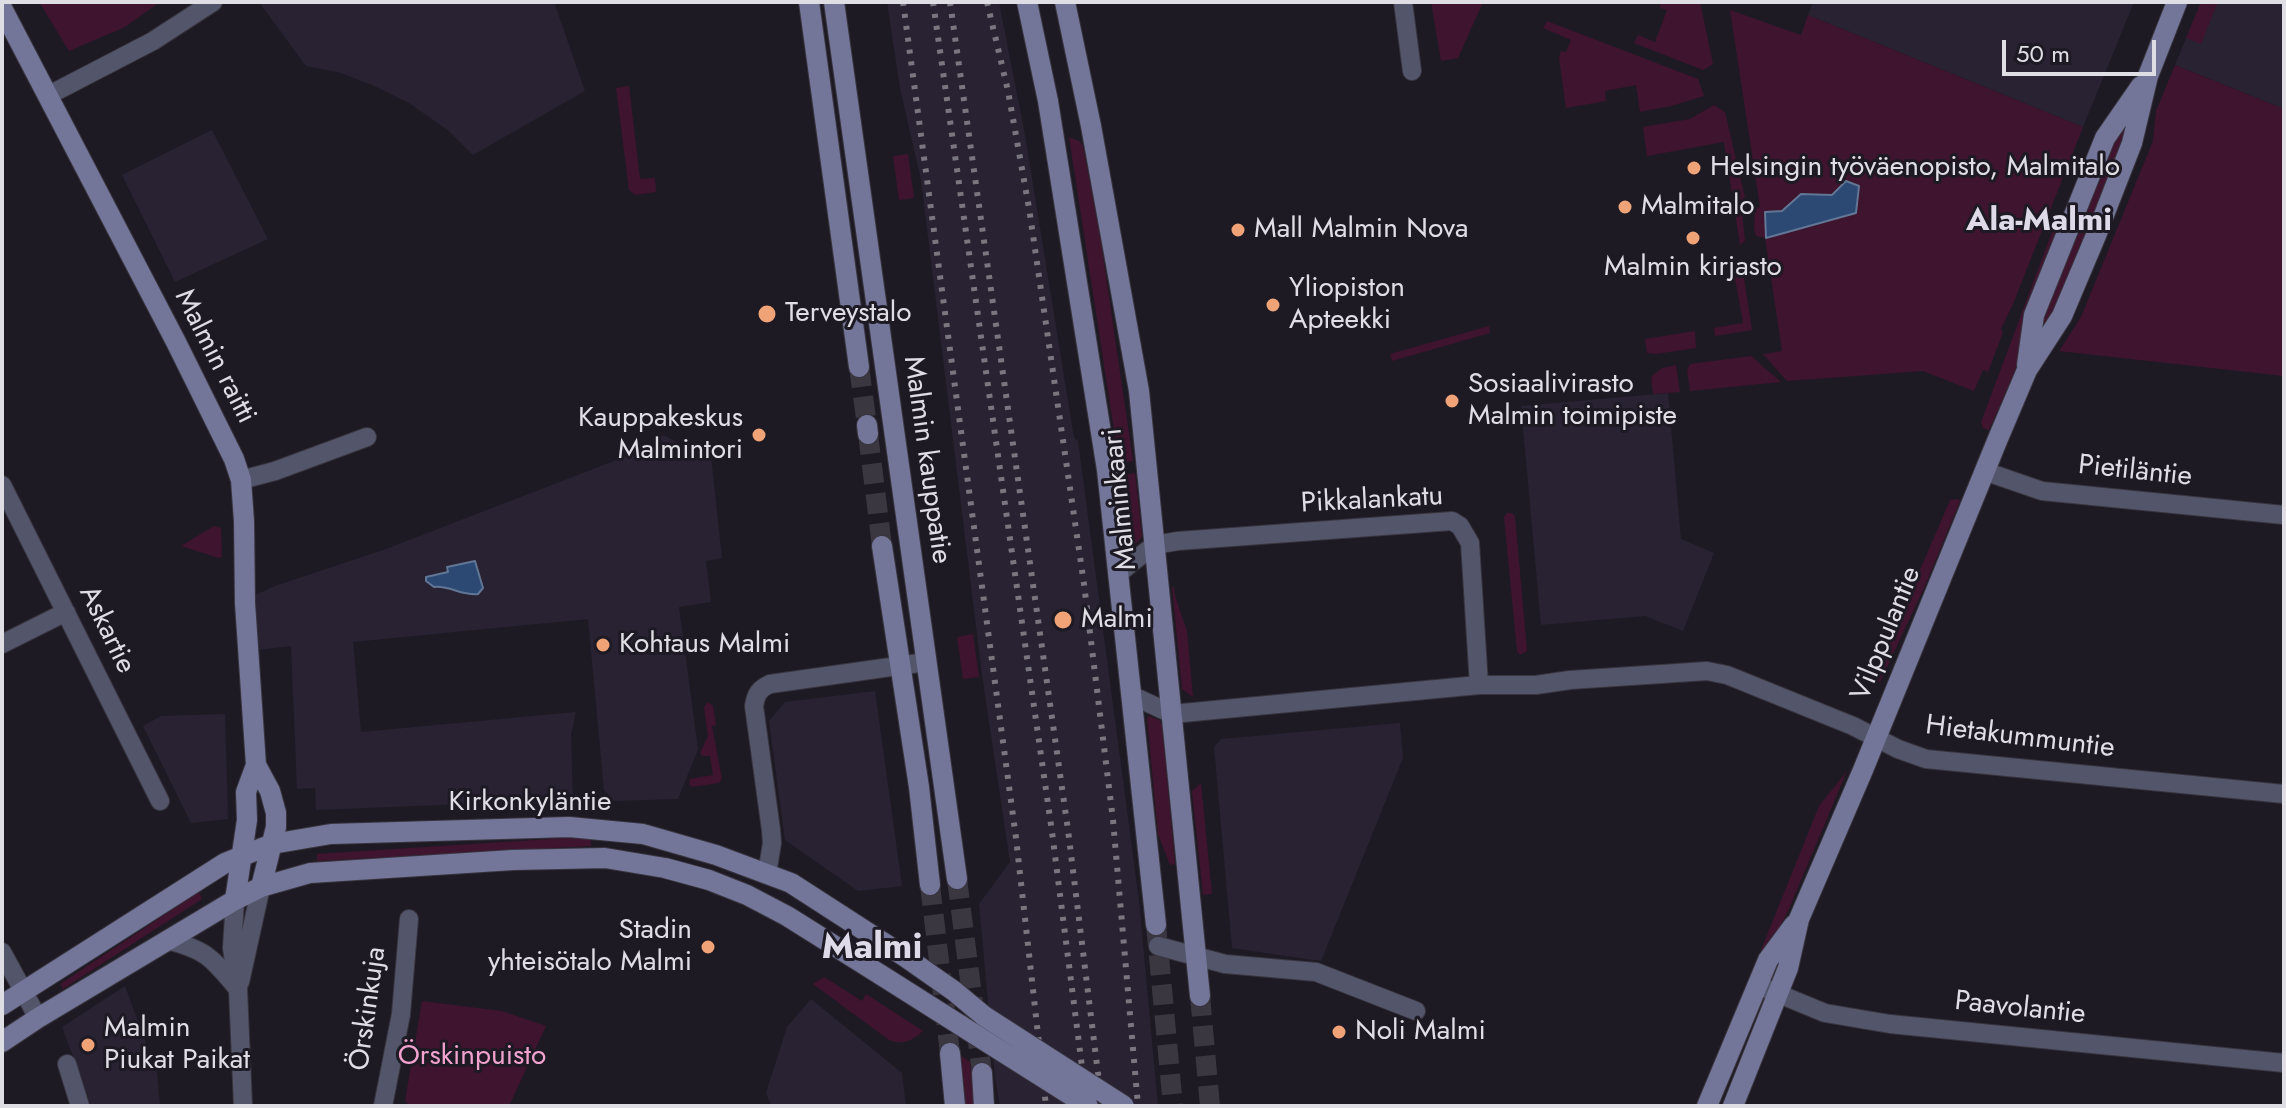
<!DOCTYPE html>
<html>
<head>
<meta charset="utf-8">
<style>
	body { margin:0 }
	#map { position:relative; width:2286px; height:1108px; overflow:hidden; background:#1e1a24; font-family:Jost,sans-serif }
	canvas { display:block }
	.frame { position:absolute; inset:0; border:4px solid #e0dee5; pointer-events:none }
	.scale { position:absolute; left:2002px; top:40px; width:154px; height:36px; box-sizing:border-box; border:4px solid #e0dee5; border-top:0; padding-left:10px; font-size:24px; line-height:28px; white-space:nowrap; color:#e0dee5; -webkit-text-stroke:6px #1e1a24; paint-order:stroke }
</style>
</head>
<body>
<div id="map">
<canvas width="2286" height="1108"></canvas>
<div class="frame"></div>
<div class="scale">50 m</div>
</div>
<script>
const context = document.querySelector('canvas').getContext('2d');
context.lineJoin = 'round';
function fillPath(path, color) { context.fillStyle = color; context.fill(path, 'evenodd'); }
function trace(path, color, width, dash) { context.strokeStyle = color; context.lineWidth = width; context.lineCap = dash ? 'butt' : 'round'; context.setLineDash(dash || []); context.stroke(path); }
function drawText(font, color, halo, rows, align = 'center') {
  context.font = font + ' Jost,sans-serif'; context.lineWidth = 6; context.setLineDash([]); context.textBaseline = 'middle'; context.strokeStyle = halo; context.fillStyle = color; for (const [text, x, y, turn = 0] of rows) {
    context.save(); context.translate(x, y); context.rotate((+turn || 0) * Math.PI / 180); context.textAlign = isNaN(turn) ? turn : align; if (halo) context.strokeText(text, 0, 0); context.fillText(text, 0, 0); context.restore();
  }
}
const built = new Path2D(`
	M259,2H554L585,91L473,155L449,131L409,103L372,85L338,72L306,66Z
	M887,2H999L1025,135L1074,438L1078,441L1139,901L1158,1106H1000L995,1078L979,904L1010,862L982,675L921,180L900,88Z
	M1813,2H2134L2083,127L1808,15Z
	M2201,2H2284V109L2175,65Z
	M212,130L268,239L175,282L122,175Z
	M1668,393L1681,539L1714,553L1683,631L1645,616L1541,625L1521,406Z
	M663,435L690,449L710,447L722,558L706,561L711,602L679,607L698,749L678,799L614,801L604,790L588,619L353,642L361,732L576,712L571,735L573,804L491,803L316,810L315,788L297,789L291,646L257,650L253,596L275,586L386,549L645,449Z
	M875,691L902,886L858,891L785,840L769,721L785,702Z
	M225,714L228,819L191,823L143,726L161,716Z
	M1400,723L1403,758L1321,961L1232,948L1214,747L1221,739Z
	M125,986L157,1073L160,1106H91L62,1027Z
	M811,999L902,1073L906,1106L771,1105L766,1093L787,1027Z`);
const green = new Path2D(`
	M39,2H160L125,27L69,51Z
	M1431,2H1483L1458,58L1441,61Z
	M1661,2H1700L1713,64L1703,70L1634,43L1638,35L1655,42L1667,10L1660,8Z
	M2201,2H2218L2201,44L2186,38Z
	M1730,10L1801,35L1808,15L2083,127L2013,304L2001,329L2003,332L1988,372L1983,370L1974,391L1923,371L1787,381L1763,354L1782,351L1765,238L1756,236L1754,228L1755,209L1760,207Z
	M1547,21L1698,79L1704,96L1671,106L1640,112L1636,85L1605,91L1606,101L1566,108L1559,58L1561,51L1566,52L1571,40L1543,28Z
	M2175,65L2284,109V376L2059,351L2081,317L2153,141L2156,111Z
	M629,86L640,179L655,178L656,192L635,195L629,190L616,88Z
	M1714,105L1725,112L1745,198L1742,212L1745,241L1740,245L1724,142L1647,156L1643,127L1690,119Z
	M2130,120L2095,221L2081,215L2112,141Z
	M1069,137L1079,141L1083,146L1101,242L1133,461L1119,463Z
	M908,154L914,198L899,200L893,156Z
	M2055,224L2064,225L2028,314L2015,371L1989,430L1983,428L1981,422Z
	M2075,230L2089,235L2049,326L2040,331L2046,303Z
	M1743,271L1752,330L1715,336L1714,328L1743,323L1734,273Z
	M1489,326L1490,333L1392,361L1390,354Z
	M1695,331L1696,348L1656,354L1647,353L1645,339Z
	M1751,356L1781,382L1690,391L1687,370L1690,364Z
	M1676,365L1680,392L1653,394L1651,377L1662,368Z
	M1135,473L1142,537L1132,548L1129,545L1121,476Z
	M1958,499L1960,501L1924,588L1880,682L1876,680V673L1950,500Z
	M1507,513H1512L1515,516L1527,651L1520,655L1517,651L1504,517Z
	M214,526L221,528L222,557L219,558L181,546Z
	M1172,587H1174L1175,596L1187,631L1193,697L1182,689Z
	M973,634L979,677L963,679L957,637Z
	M708,702L713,706L716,725L712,726L722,779L719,783L692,787L689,785L690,779L713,775L710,756H702L700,753L708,736L704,707Z
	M1149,716L1159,720L1162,725L1175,864L1170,865L1158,834L1147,718Z
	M1847,771L1789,909L1767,952L1761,950L1819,806Z
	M1201,783L1212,894L1203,895L1192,791Z
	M565,838L591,839V846L317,861V854Z
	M199,892L202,899L63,989L60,984Z
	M824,977L862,1001L866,994L923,1031C913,1040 902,1046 889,1040L813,984Z
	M422,1001L502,1011L546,1026L509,1106H410L405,1101Z
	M957,1053L970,1062L975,1106H962Z`);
const water = new Path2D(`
	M1846,181L1859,186L1856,213L1766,238L1765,212L1782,211L1801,194L1832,195Z
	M475,561L483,588L478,594C462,596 449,585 434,587L426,581V577L448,572L447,567Z`);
const secondaryTunnel = new Path2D(`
	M859,367L867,425
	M868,434L882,546
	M957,879L982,1073
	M930,885L950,1053
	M1156,925L1173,1106
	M1200,996L1210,1106`);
const street = new Path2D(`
	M1403,2L1412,71
	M49,95L153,41L213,2
	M1984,471L2042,491L2284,515
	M241,480L275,471L367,437
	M2,485L160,801
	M1119,573L1154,545L1178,541L1452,521L1460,526L1470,543L1479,685
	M2,644L66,612
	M1133,696L1172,714L1479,685H1536L1570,680L1707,671L1727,675L1853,726L1898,749L1926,759L2284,794
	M767,874L772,843L771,830L754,706C756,694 759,689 770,684L926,662
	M235,900L232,948L238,989L243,1106
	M167,940C207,950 212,958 238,989
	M1158,946L1225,964L1316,972L1416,1011
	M2,952L38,1018
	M240,982L261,887
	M1757,985L1825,1013L1890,1024L2284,1063
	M67,1064L80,1106
	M383,1106L401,1014L409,919`);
const secondary = new Path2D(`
	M809,2L859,367
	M834,2L957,879
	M1027,2L1048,101L1107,470L1156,925
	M1065,2L1091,126L1139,391L1200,996
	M2,8L176,342L234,459L241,480L244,521L245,603L256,765L270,791L276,813V827L261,887
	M2027,365L2034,315L2105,138L2141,86
	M867,425L868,434
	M882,546L919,787L930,885
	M235,900L247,820L246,792L256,765
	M2,1005L225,863L272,844L331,834L569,827L643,834L716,855L791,883L904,956
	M2,1042L38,1018L235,900L261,887L310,873L513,860L605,858L665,868L709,880L747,895L787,916L881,975
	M950,1053L955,1106
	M982,1073L984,1106
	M1707,1106L1768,960L1794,925
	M1733,1106L1788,968L1799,919L1863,770L1997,441L2027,370L2062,316L2097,233L2132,143L2148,76L2177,2`);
const rail = new Path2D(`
	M903,2L1016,838L1046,1106
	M933,2L1052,832L1087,1106
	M950,2L1068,830L1102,1106
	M987,2L1008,91L1029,208L1084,584L1113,820L1138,1106`);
const secondaryBridge = new Path2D(`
	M904,956L954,991L984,1016L1124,1106
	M881,975L1088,1106`);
const markers = [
	[1694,168,8,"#efa377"],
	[1625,207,8,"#efa377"],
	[1238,230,8,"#efa377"],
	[1693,238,8,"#efa377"],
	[1273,305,8,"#efa377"],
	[767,314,10,"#efa377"],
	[1452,401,8,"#efa377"],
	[759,435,8,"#efa377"],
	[1063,620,10,"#efa377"],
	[603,645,8,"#efa377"],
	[708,947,8,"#efa377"],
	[1339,1032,8,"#efa377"],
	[88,1045,8,"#efa377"]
];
const poiNames = [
	["Helsingin työväenopisto, Malmitalo",1710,168],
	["Malmitalo",1641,207],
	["Mall Malmin Nova",1254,230],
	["Malmin kirjasto",1693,268,"center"],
	["Yliopiston",1289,289],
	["Apteekki",1289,321],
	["Terveystalo",785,314],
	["Sosiaalivirasto",1468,385],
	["Malmin toimipiste",1468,417],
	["Kauppakeskus",743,419,"right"],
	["Malmintori",743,451,"right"],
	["Malmi",1081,620],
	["Kohtaus Malmi",619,645],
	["Stadin",692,931,"right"],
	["yhteisötalo Malmi",692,963,"right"],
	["Malmin",104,1029],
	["Piukat Paikat",104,1061],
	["Noli Malmi",1355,1032]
];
const streetNames = [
	["Malmin raitti",214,357,63],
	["Malmin kauppatie",926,460,82],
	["Pietiläntie",2135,472,6],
	["Malminkaari",1121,499,-96],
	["Pikkalankatu",1372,501,-3],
	["Askartie",106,630,64],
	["Vilppulantie",1887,634,-68],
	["Hietakummuntie",2020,738,7],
	["Kirkonkyläntie",530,803],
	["Örskinkuja",369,1009,-82],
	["Paavolantie",2020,1009,6]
];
const parkNames = [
	["Örskinpuisto",472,1057]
];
const quarterNames = [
	["Ala-Malmi",2039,222]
];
const districtNames = [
	["Malmi",872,949]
];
fillPath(built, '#282232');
fillPath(green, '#3f142e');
fillPath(water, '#2c4973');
trace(water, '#627695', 2);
trace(secondaryTunnel, '#3b3741', 20, [20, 10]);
trace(street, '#39353f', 20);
trace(secondary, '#39353f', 22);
trace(street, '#53566b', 18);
trace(secondary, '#737699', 20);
trace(rail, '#7a767f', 6, [4, 8]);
trace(secondaryBridge, '#39353f', 22, []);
trace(secondaryBridge, '#737699', 20);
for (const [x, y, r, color] of markers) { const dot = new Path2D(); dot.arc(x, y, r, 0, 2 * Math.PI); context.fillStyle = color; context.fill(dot); trace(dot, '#1e1a24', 3); }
drawText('28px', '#e0dee5', '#1e1a24', poiNames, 'left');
drawText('28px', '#e0dee5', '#1e1a24', streetNames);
drawText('28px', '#f2a2ce', '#1e1a24', parkNames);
drawText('bold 32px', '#dfdae8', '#1e1a24', quarterNames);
drawText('bold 36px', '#dfdae8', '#1e1a24', districtNames);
</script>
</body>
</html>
